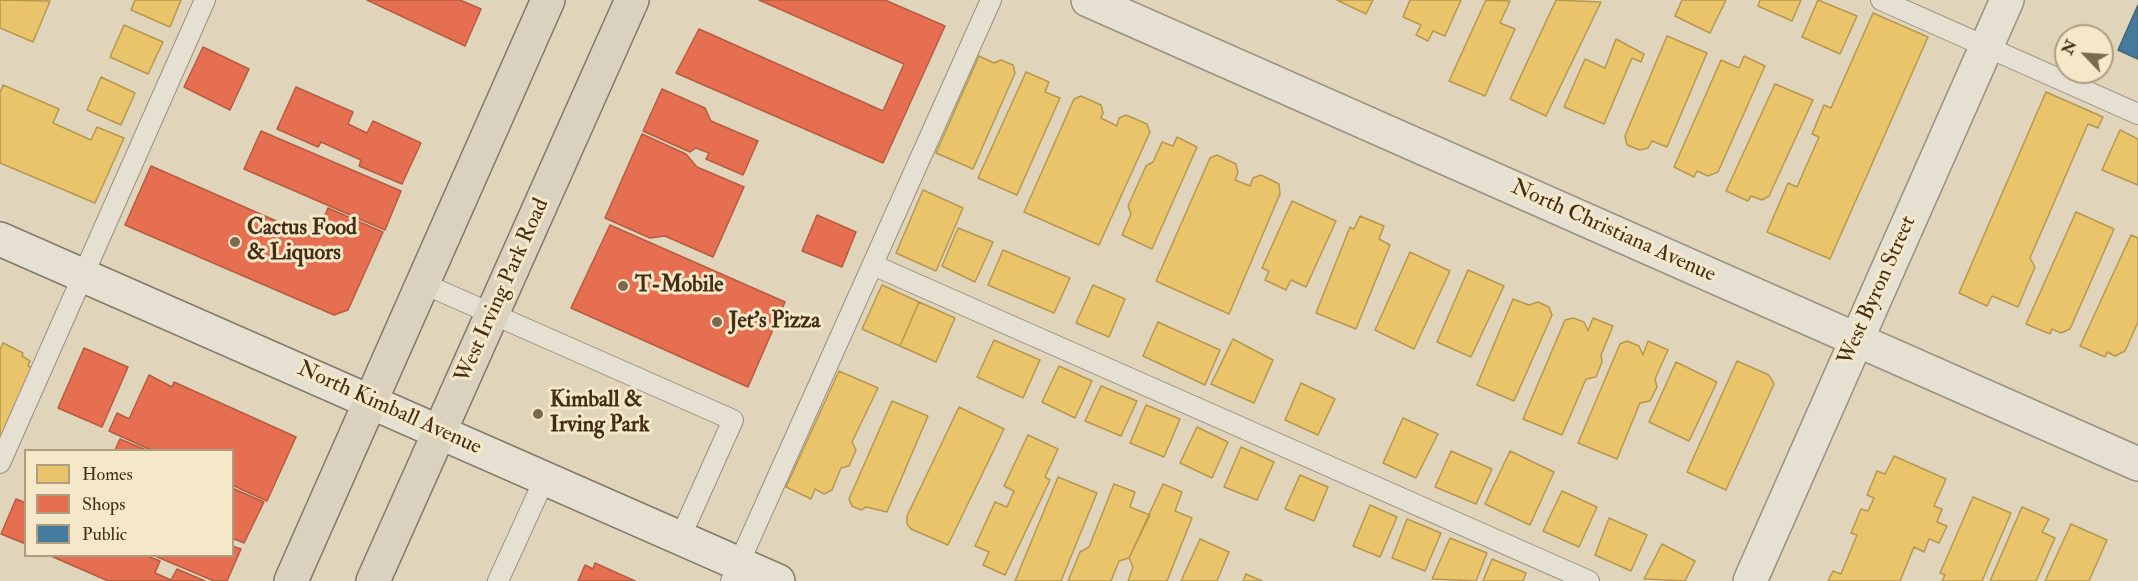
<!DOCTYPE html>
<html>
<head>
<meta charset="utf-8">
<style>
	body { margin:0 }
	#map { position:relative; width:2138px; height:581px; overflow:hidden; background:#e0d5bb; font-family:"IM FELL Double Pica",serif }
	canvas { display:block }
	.legend { position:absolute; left:24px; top:449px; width:210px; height:108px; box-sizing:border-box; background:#f5e8c9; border:2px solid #ae9d81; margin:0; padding:8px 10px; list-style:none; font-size:18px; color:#432d15 }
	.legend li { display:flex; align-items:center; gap:12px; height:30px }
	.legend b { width:30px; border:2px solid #ae9d81 }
	.north { position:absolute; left:2054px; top:24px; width:60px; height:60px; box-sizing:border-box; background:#f5e8c9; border:2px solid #ae9d81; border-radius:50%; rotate:295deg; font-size:16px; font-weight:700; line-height:24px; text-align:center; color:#432d15 }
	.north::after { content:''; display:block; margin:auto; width:21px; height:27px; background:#7a684f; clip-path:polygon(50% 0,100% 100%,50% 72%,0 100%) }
</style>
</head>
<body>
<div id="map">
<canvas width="2138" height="581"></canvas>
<ul class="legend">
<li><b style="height:16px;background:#e9c46a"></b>Homes</li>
<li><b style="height:16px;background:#e76f51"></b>Shops</li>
<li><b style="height:16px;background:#457b9d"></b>Public</li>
</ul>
<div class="north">N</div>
</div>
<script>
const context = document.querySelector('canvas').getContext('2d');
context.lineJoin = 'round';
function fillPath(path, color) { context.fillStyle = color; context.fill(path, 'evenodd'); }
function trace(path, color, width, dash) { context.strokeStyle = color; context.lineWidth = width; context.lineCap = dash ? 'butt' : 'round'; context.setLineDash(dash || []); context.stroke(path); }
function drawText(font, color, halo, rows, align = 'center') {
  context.font = font + ' "IM FELL Double Pica",serif'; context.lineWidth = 6; context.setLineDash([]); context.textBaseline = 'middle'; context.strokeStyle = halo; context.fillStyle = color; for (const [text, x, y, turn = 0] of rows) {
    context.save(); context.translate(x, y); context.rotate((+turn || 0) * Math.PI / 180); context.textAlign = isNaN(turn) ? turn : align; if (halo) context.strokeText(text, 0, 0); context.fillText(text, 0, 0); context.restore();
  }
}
const homes = new Path2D(`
	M0,0L50,1L33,42L0,28Z
	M135,0H181L170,27L131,10Z
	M1337,0H1373L1366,14Z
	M1410,0H1461L1445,36L1433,31L1428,41L1416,35L1421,25L1403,17Z
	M1486,0L1510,1L1500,23L1515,29L1485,96L1449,81Z
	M1556,0L1601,2L1546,116L1510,99Z
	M1682,0H1726L1710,33L1675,16Z
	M1760,0H1801L1792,21L1758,6Z
	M1818,0L1857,16L1840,54L1802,37Z
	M1873,13L1928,37L1830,259L1767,232L1788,183L1797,187L1819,137L1812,134L1824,105L1831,108Z
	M124,25L163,42L148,74L110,57Z
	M1667,36L1707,53L1667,147L1652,141L1648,148L1640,150L1627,145L1625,136Z
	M1616,39L1644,54L1641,62L1632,58L1604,124L1564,107L1585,59L1605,68Z
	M979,56L994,63L1001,60L1013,65L1015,73L973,169L936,153Z
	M1744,56L1765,66L1718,172L1708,176L1697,171L1694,177L1674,167L1721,60L1739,68Z
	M1026,72L1049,82L1045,92L1060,98L1017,195L978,178Z
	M101,77L135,93L121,125L87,110Z
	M1775,84L1813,100L1769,196L1762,200L1751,196L1748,201L1726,191Z
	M3,85L59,109L53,123L91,140L97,127L124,138L95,203L0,163V93Z
	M2046,92L2103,117L2098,128L2088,124L2030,258L2035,267L2018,307L1992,296L1987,306L1959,293Z
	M1081,96L1101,105L1103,113L1101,118L1117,126L1119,118L1126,115L1147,124L1150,132L1099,245L1024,212L1074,99Z
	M2120,130L2138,139V185L2102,170Z
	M1177,137L1197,147L1152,249L1122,235L1131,214L1128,206L1146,166L1153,162L1162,142L1173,146Z
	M1217,155L1236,164L1238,173L1235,180L1250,186L1253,178L1261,175L1279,184L1280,194L1229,314L1156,281L1210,158Z
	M923,190L963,208L936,271L896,253Z
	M1292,201L1336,221L1306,287L1291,280L1286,290L1265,280L1269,271L1262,268Z
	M2076,212L2114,229L2070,329L2061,333L2052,329L2050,334L2026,324Z
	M1360,216L1384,226L1379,239L1390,245L1356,329L1316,313L1350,227L1354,229Z
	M958,228L993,242L975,282L942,266Z
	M2131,235L2138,238V322L2125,351L2115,356L2107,352L2105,357L2080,346Z
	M1003,250L1070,278L1054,313L988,285Z
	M1410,252L1450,271L1414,349L1375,330Z
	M1468,270L1504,286L1471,357L1437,342Z
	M882,285L919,302L900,346L862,329Z
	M1093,285L1125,299L1109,337L1076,323Z
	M1513,299L1529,305L1538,302L1549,307L1552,315L1514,401L1477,385Z
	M919,302L955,318L936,362L900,346Z
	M1573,318L1584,322L1588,331L1593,318L1613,326L1601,355L1602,362L1596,377L1586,379L1562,435L1523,419L1565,320Z
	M1158,322L1220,350L1205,385L1143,356Z
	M1233,339L1273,360L1254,403L1211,384Z
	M994,340L1040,360L1023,398L977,377Z
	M1627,341L1639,346L1643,355L1648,341L1668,350L1655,379L1657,387L1650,401L1640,403L1617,459L1578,443L1620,344Z
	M3,343L23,353L22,356L30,361L28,366L33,368L0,441V350Z
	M1737,361L1769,375L1774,384L1726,490L1687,472Z
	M1676,362L1717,382L1689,441L1649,422Z
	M1059,366L1092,381L1075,418L1042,402Z
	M839,371L878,388L852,442L856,450L849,466L841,468L832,490L824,494L815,489L811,499L786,487Z
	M1301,383L1335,399L1318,435L1285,420Z
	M1101,386L1137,401L1121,436L1085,421Z
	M892,401L928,416L887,512L866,507L861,510L852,506L849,499Z
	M1146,405L1180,419L1164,457L1130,443Z
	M959,407L1004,429L948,545L911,529L907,524V516Z
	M1403,418L1438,434L1416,478L1383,463Z
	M1197,427L1228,442L1212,478L1180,463Z
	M1028,435L1058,449L1045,477L1050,480L1005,575L983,565L989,552L975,546L995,502L1007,507L1014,491L1004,486Z
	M1241,447L1274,462L1257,500L1224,487Z
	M1451,451L1492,469L1476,504L1435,487Z
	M1510,451L1554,472L1530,525L1485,504Z
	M1894,456L1946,479L1934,506L1942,509L1937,522L1947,526L1939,543L1929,539L1924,552L1914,547L1900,581H1828L1833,571L1841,574L1857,535L1851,533L1861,509L1868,511L1874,498L1867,495L1877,471L1885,474Z
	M1300,475L1328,487L1314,521L1285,509Z
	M1058,477L1097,493L1061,581H1015Z
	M1114,484L1135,492L1130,507L1150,515L1129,558L1119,561L1111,581H1068L1080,552L1089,547Z
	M1163,484L1182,492L1175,511L1192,518L1167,581H1128L1133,567L1129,558Z
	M1562,491L1597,507L1579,547L1543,531Z
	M1973,497L2011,513L1982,581H1942L1945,575L1940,573Z
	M1370,505L1397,517L1380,557L1353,546Z
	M2022,507L2049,519L2042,532L2055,538L2036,581H1990Z
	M1609,518L1647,535L1631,571L1595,555Z
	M1407,519L1441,533L1425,571L1392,558Z
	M2071,524L2107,540L2089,581H2045Z
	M1450,538L1487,553L1476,581L1432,579Z
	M1200,539L1229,552L1217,581H1181Z
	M1662,544L1695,561L1685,581L1644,579Z
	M1492,559L1526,573L1523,581H1483Z
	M1246,574L1262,581H1243Z`);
const shops = new Path2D(`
	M367,0H460L481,9L465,46Z
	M759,0H885L945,26L883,163L676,73L699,29L883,111L904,64Z
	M203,47L249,69L230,110L184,87Z
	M296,87L353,112L348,124L367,133L373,121L421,143L402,184L359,166L361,160L321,142L318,147L277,129Z
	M662,89L705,108L711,121L758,141L743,175L706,159L709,153L696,148L690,152L643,131Z
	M261,131L401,191L385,230L244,169Z
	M642,134L686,154L697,167L744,187L713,257L665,236L650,238L605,218Z
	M151,166L315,238L328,208L383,232L348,310L334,315L125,225Z
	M817,215L856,232L842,267L802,251Z
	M610,225L785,302L748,387L571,308Z
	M84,348L128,367L102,427L58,408Z
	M149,375L172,387L174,382L296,437L267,501L232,485V450H151L109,431L117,413L129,419Z
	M120,439L146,450H115Z
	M232,488L264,502L244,543L232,538Z
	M16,499L26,503V544L1,534Z
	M232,546L241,549L227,581H214L155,556H232Z
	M51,556H147L160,561L155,573L171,580L177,569L205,581H108Z
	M595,563L635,581H578L585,565L593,569Z`);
const public = new Path2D(`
	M2138,5V59L2118,50Z`);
const lane = new Path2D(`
	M1881,0L2138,114
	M873,265L1589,581
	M422,283L733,420L680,538
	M0,463L205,0
	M498,581L545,478
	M731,581L991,0`);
const street = new Path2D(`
	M1088,0L2138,464
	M1750,581L2007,0`);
const secondary = new Path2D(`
	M0,239L778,581`);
const primary = new Path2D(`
	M291,581L548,0
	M373,581L632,0`);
const markers = [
	[235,242,6,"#7a684f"],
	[623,286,6,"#7a684f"],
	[717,322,6,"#7a684f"],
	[538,414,6,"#7a684f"]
];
const poiNames = [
	["Cactus Food",247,229],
	["& Liquors",247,254],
	["T-Mobile",635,286],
	["Jet's Pizza",729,322],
	["Kimball &",550,401],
	["Irving Park",550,426]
];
const streetNames = [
	["North Christiana Avenue",1613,232,24],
	["West Irving Park Road",503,291,-66],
	["West Byron Street",1878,291,-66],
	["North Kimball Avenue",389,409,24]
];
fillPath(homes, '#e9c46a');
trace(homes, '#b79750', 1.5);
fillPath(shops, '#e76f51');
trace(shops, '#b65b3f', 1.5);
fillPath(public, '#457b9d');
trace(public, '#446474', 1.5);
trace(lane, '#988f7e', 22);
trace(street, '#988f7e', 36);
trace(secondary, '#817868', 36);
trace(primary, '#817868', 36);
trace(lane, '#e6e0d3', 20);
trace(street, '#e6e0d3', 33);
trace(secondary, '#e6e0d3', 33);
trace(primary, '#dad1be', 33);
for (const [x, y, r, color] of markers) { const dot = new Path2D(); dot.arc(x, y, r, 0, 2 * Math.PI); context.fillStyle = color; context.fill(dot); trace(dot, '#f5e8c9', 2); }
drawText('bold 22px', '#432d15', '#f5e8c9', poiNames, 'left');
drawText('22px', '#432d15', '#f5e8c9', streetNames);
</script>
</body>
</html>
